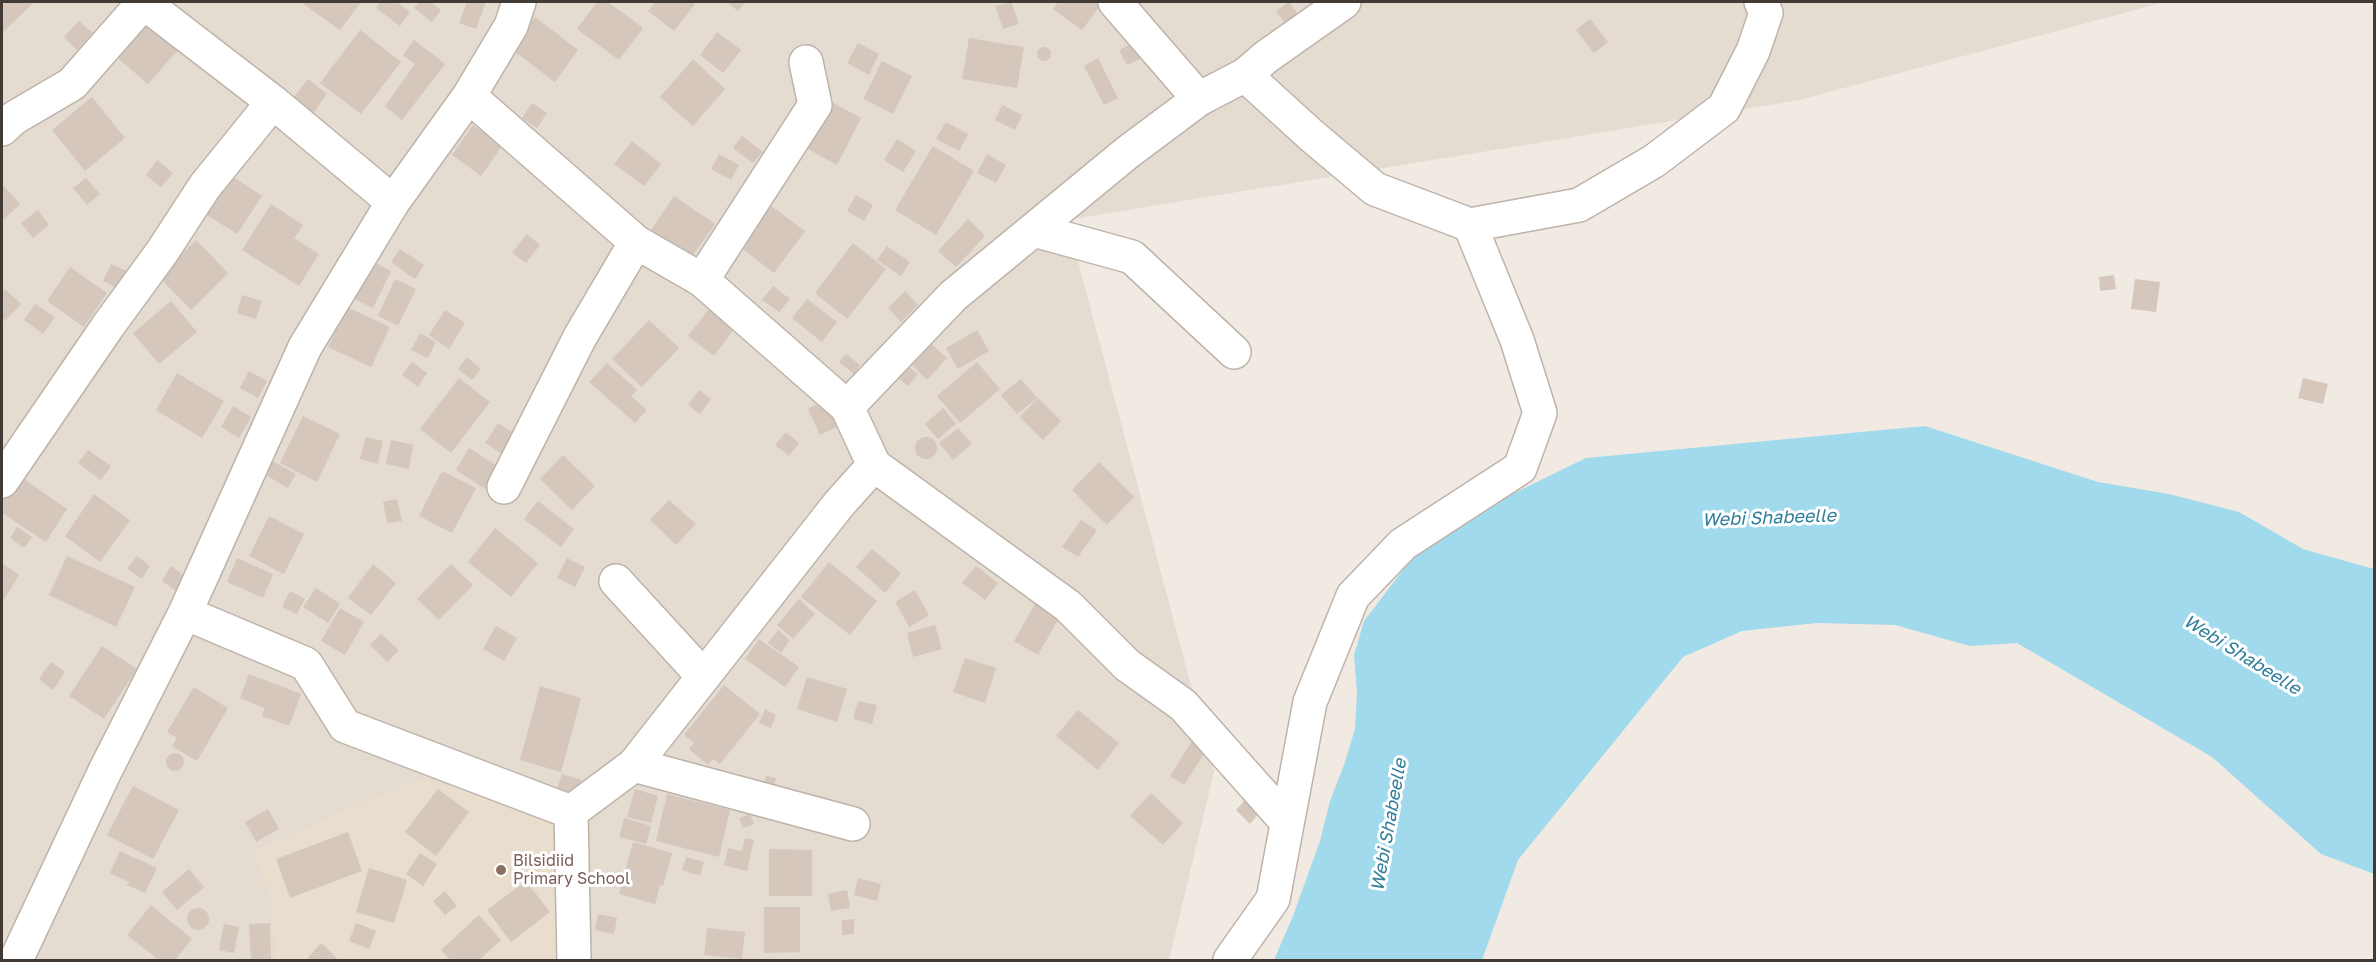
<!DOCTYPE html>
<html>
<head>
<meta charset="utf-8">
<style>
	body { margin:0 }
	#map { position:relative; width:2376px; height:962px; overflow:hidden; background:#f1eae3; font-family:"Golos Text",sans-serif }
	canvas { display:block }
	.frame { position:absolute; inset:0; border:3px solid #423a34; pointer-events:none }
</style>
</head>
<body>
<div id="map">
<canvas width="2376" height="962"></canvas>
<div class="frame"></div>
</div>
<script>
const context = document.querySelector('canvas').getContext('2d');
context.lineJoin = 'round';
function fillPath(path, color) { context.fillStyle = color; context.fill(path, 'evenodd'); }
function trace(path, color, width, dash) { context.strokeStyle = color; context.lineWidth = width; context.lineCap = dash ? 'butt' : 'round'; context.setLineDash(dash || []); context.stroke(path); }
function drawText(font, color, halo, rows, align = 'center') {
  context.font = font + ' "Golos Text",sans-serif'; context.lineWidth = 6; context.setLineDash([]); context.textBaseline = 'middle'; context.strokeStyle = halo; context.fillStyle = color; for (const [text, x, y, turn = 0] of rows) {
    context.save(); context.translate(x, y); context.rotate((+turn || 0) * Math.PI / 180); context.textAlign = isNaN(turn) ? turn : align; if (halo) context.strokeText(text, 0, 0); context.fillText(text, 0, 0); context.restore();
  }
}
const residential = new Path2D(`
	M2,2H2165L1799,100L1067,220L1214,772L1169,960H2Z`);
const education = new Path2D(`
	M419,779L480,794L548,820L569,866L562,944L557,960H479L501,940L479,915L441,950L450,960H276L269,893L254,850ZM437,789L469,812L436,855L405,832ZM347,832L362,871L290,898L276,859ZM420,853L437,864L423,886L406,874ZM369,868L407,880L394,923L356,912ZM526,881L549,913L511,942L487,910ZM445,892L457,906L445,915L434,901ZM356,924L376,931L369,949L349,941Z`);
const water = new Path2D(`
	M1925,426L2098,482L2169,494L2239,512L2303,549L2374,569V874L2321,854L2212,757L2017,643L1970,646L1895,625L1817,623L1742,631L1683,657L1518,860L1482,960H1274L1293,916L1320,841L1330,801L1344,765L1355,729L1357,692L1354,655L1364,621L1415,554L1455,522L1586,458Z`);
const building = new Path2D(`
	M2,2H34L2,33Z
	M301,2H361L340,30Z
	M380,2H397L410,12L400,26L376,8Z
	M419,2H430L441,10L432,22L414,8Z
	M467,2H486L476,29L459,23Z
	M597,2H608L643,28L619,60L577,29Z
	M655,2H692L695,4L674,31L648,11Z
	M726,2H745L738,11Z
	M1011,2L1019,24L1003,29L995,6Z
	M1058,2H1101L1102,3L1082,30L1053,9Z
	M1289,2L1302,20L1289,29L1276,11Z
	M147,14L182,45L148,84L113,54Z
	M535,17L578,50L555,82L511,49Z
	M1590,19L1608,42L1594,53L1576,30Z
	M79,21L93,33L77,50L64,37Z
	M360,30L401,62L361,114L320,83Z
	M717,32L741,50L723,73L700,55Z
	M969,38L1024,47L1017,88L962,79Z
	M414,40L445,64L402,120L385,106L415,64L403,55Z
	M858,43L879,54L869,75L847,63Z
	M1133,43L1140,59L1127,65L1119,50Z
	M1037 54a7 7 0 1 1 14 0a7 7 0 1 1-14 0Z
	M1098,58L1118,98L1104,105L1084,66Z
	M693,59L725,89L693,126L660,97Z
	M882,61L912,76L893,114L863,99Z
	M308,79L327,94L311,116L291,101Z
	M92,97L125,138L85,171L52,130Z
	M823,97L861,118L837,165L799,144Z
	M532,103L547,113L537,128L522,118Z
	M1002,105L1022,115L1015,130L995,120Z
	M946,122L968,134L959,151L936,139Z
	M473,125L502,146L481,176L452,155Z
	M742,136L763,152L753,163L733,148Z
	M897,139L916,151L903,172L884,160Z
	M632,141L661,164L644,186L614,164Z
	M933,146L974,171L936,235L895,210Z
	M719,154L739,165L731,180L711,169Z
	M987,154L1006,165L996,183L977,173Z
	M157,160L173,173L161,187L146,175Z
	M232,176L262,196L237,234L207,215Z
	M86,178L100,194L87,205L73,188Z
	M2,184L20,204L2,221Z
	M856,195L873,205L864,221L847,211Z
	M674,196L715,224L691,258L651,230Z
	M271,204L303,225L294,238L319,254L299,286L242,250Z
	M770,205L805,231L774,273L740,247Z
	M38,210L49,225L33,238L21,223Z
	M968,219L985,236L956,267L938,251Z
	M527,234L540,245L526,263L512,253Z
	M196,240L228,273L191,310L159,277Z
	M853,243L886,269L847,319L815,293Z
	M887,246L910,262L901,276L877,260Z
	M400,249L424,265L415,279L391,262Z
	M368,259L391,271L373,308L350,297Z
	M111,264L129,272L121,290L103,281Z
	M70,267L107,293L84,327L47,301Z
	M2114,275L2116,289L2100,291L2099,277Z
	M395,279L416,289L398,326L378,316Z
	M2135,279L2160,282L2156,312L2131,309Z
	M773,286L790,299L779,312L762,300Z
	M5,289L21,304L5,321L2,317V294Z
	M905,291L918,305L901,322L888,308Z
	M242,295L262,301L256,319L237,313Z
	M807,299L837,322L822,342L792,318Z
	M171,301L197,332L159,364L133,333Z
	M35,304L55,317L43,334L24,320Z
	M712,305L737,325L714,356L688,336Z
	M347,307L390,327L371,367L328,347Z
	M445,310L465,323L449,349L429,335Z
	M649,320L679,348L642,387L612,359Z
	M977,330L989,351L958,369L946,348Z
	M420,333L436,342L428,358L411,350Z
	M929,342L947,358L927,380L910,363Z
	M846,354L860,365L854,374L839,362Z
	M467,357L481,369L472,380L458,369Z
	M412,362L427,373L418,387L402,375Z
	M977,362L1000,389L960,423L937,396Z
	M607,363L637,390L631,396L647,410L635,423L589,382Z
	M903,363L918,374L908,386L894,375Z
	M249,371L267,381L258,398L240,388Z
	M177,373L224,401L202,438L156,410Z
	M459,378L490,402L451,453L420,429Z
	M2303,378L2328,384L2323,404L2298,398Z
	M1021,379L1037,398L1017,414L1001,395Z
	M699,390L711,399L700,414L688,405Z
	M1038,398L1061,421L1043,440L1020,417Z
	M827,399L839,426L820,435L808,409Z
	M233,406L251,417L239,438L221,427Z
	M943,408L956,424L938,439L925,424Z
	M303,416L340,434L317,482L280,463Z
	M498,423L520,437L508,458L485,443Z
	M958,428L972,444L953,460L939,443Z
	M786,432L799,443L789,456L775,445Z
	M915 448a11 11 0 1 1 22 0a11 11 0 1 1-22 0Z
	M366,437L383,441L378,464L360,459Z
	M391,440L413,445L409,469L386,464Z
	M469,448L499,467L485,489L456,470Z
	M88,450L111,466L101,480L78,463Z
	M563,455L595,486L572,510L540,479Z
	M272,461L296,474L288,488L264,474Z
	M1099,462L1134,497L1107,525L1072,490Z
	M442,471L476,488L452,533L419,516Z
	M18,475L67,509L46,542L2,513V500Z
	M94,494L130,520L100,562L65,536Z
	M397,499L402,521L387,523L383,502Z
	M669,500L696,524L676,545L650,520Z
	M538,501L574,529L561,547L524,519Z
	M269,516L304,534L284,574L249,556Z
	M1081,520L1097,530L1078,557L1062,547Z
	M17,527L32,537L24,548L10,538Z
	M495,528L538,563L511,597L468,562Z
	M872,549L901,573L885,593L856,567Z
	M67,556L135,587L116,627L49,595Z
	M137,556L150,566L142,579L127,569Z
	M237,558L273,574L263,598L227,582Z
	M567,558L585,567L575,587L557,578Z
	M829,562L877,601L850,635L801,597Z
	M2,563L19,575L2,603Z
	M373,564L396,583L371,615L348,598Z
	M451,564L473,585L439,620L417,599Z
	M171,566L186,577L176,591L162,581Z
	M976,566L998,583L985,600L962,583Z
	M316,588L340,604L328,623L303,607Z
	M915,590L929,615L909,627L895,602Z
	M290,591L305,599L297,614L282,607Z
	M799,599L815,614L793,639L777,625Z
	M1035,604L1059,618L1038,655L1014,641Z
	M340,608L364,622L345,655L321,641Z
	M935,625L942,649L913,657L907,633Z
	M496,626L517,638L504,661L483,649Z
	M778,630L790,640L781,653L768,643Z
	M381,634L399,650L387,662L370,645Z
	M759,639L799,667L785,687L745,659Z
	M102,646L137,669L104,719L69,696Z
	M965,658L996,668L985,703L953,692Z
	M51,662L65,672L53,690L39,679Z
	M249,674L301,694L289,726L262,716L265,708L240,698Z
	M807,677L847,689L837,722L797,709Z
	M724,685L760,714L720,764L713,759L708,765L689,749L694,743L684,735Z
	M540,686L581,698L561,772L520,760Z
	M194,687L228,708L197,761L172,746L177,738L167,732Z
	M858,701L877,705L872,724L853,719Z
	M765,709L776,715L771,728L759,723Z
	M1078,710L1119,743L1098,770L1056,736Z
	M1192,741L1206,751L1184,785L1170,776Z
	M166 762a9 9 0 1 1 18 0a9 9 0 1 1-18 0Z
	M562,774L581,780L573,804L554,797Z
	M766,776L776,778L773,792L763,790Z
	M133,786L179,810L153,859L107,835Z
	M438,789L469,812L436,856L405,832Z
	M635,789L658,796L651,823L627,817Z
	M1151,793L1183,823L1163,845L1130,816Z
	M667,794L730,810L719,857L656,841Z
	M1246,799L1260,812L1250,824L1236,810Z
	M268,809L279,829L256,842L245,822Z
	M750,814L754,824L743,828L739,818Z
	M624,818L651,826L646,844L619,837Z
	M348,832L362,871L290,898L276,859Z
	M745,838L754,840L747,871L724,865L728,848L742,851Z
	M633,842L672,853L663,886L660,885L655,904L619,894Z
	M769,849L812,850V896H769Z
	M120,851L157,868L145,893L127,885L129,882L110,873Z
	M420,853L437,864L423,886L406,874Z
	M686,857L704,862L700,876L682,870Z
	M369,868L407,880L394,923L356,912Z
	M189,869L204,887L177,910L162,892Z
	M858,878L881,884L877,901L854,895Z
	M526,881L550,912L511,942L487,910Z
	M847,890L850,908L831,911L828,894Z
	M445,891L457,906L445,915L433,901Z
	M151,905L192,939L175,960H159L127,935Z
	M764,907H800V952L764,953Z
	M187 919a11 11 0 1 1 22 0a11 11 0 1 1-22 0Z
	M598,914L617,918L614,934L595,930Z
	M479,915L501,940L479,960H450L441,950Z
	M854,919V934L842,935V920Z
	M270,923L271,960H251L249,924Z
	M356,923L376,931L369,949L349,941Z
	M224,924L239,927L234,953L219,950Z
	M707,928L745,932L742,959L704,955Z
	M321,943L337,958L335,960H306Z`);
const minor = new Path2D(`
	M143,2L273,102L393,202
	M1115,2L1199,99
	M1245,75L1312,136L1375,189L1470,225L1579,205L1654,161L1724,108L1753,51L1766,13L1761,2
	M469,96L636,242L702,280L847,407L874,465L1068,606L1127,665L1183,705L1286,821
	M2,129L14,118L72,84L144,2
	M1034,230L1132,257L1234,352
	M702,280L815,105L806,62
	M847,407L953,296L1128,152L1199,99L1245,75L1266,57L1344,2
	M2,481L108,326L162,252L205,186L273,102
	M504,487L580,337L636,242
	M616,581L703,676
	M185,613L306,664L345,726L571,812
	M634,765L853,824
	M16,960L105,771L185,613L305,347L393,202L469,96L511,26L519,2
	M574,960L571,812L634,765L839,504L874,465
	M1230,960L1273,899L1310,702L1353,596L1403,544L1520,468L1540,413L1517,340L1470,225`);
const markers = [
	[501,870,6,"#8d6e63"]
];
const educationNames = [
	["Bilsidiid",513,861],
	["Primary School",513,879]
];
const waterNames = [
	["Webi Shabeelle",1769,518,-2],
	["Webi Shabeelle",2242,655,32],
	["Webi Shabeelle",1389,825,-80]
];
fillPath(residential, '#e4dbd1');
fillPath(education, '#e9ddcd');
fillPath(water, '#a1daec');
fillPath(building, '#d5c7bc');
trace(minor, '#beb3a9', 36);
trace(minor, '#fff', 33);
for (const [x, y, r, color] of markers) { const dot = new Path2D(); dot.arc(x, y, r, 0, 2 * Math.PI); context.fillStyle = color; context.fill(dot); trace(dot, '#fff', 2); }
drawText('16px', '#785e54', '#fff', educationNames, 'left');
drawText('italic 18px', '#307e99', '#fff', waterNames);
</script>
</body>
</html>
